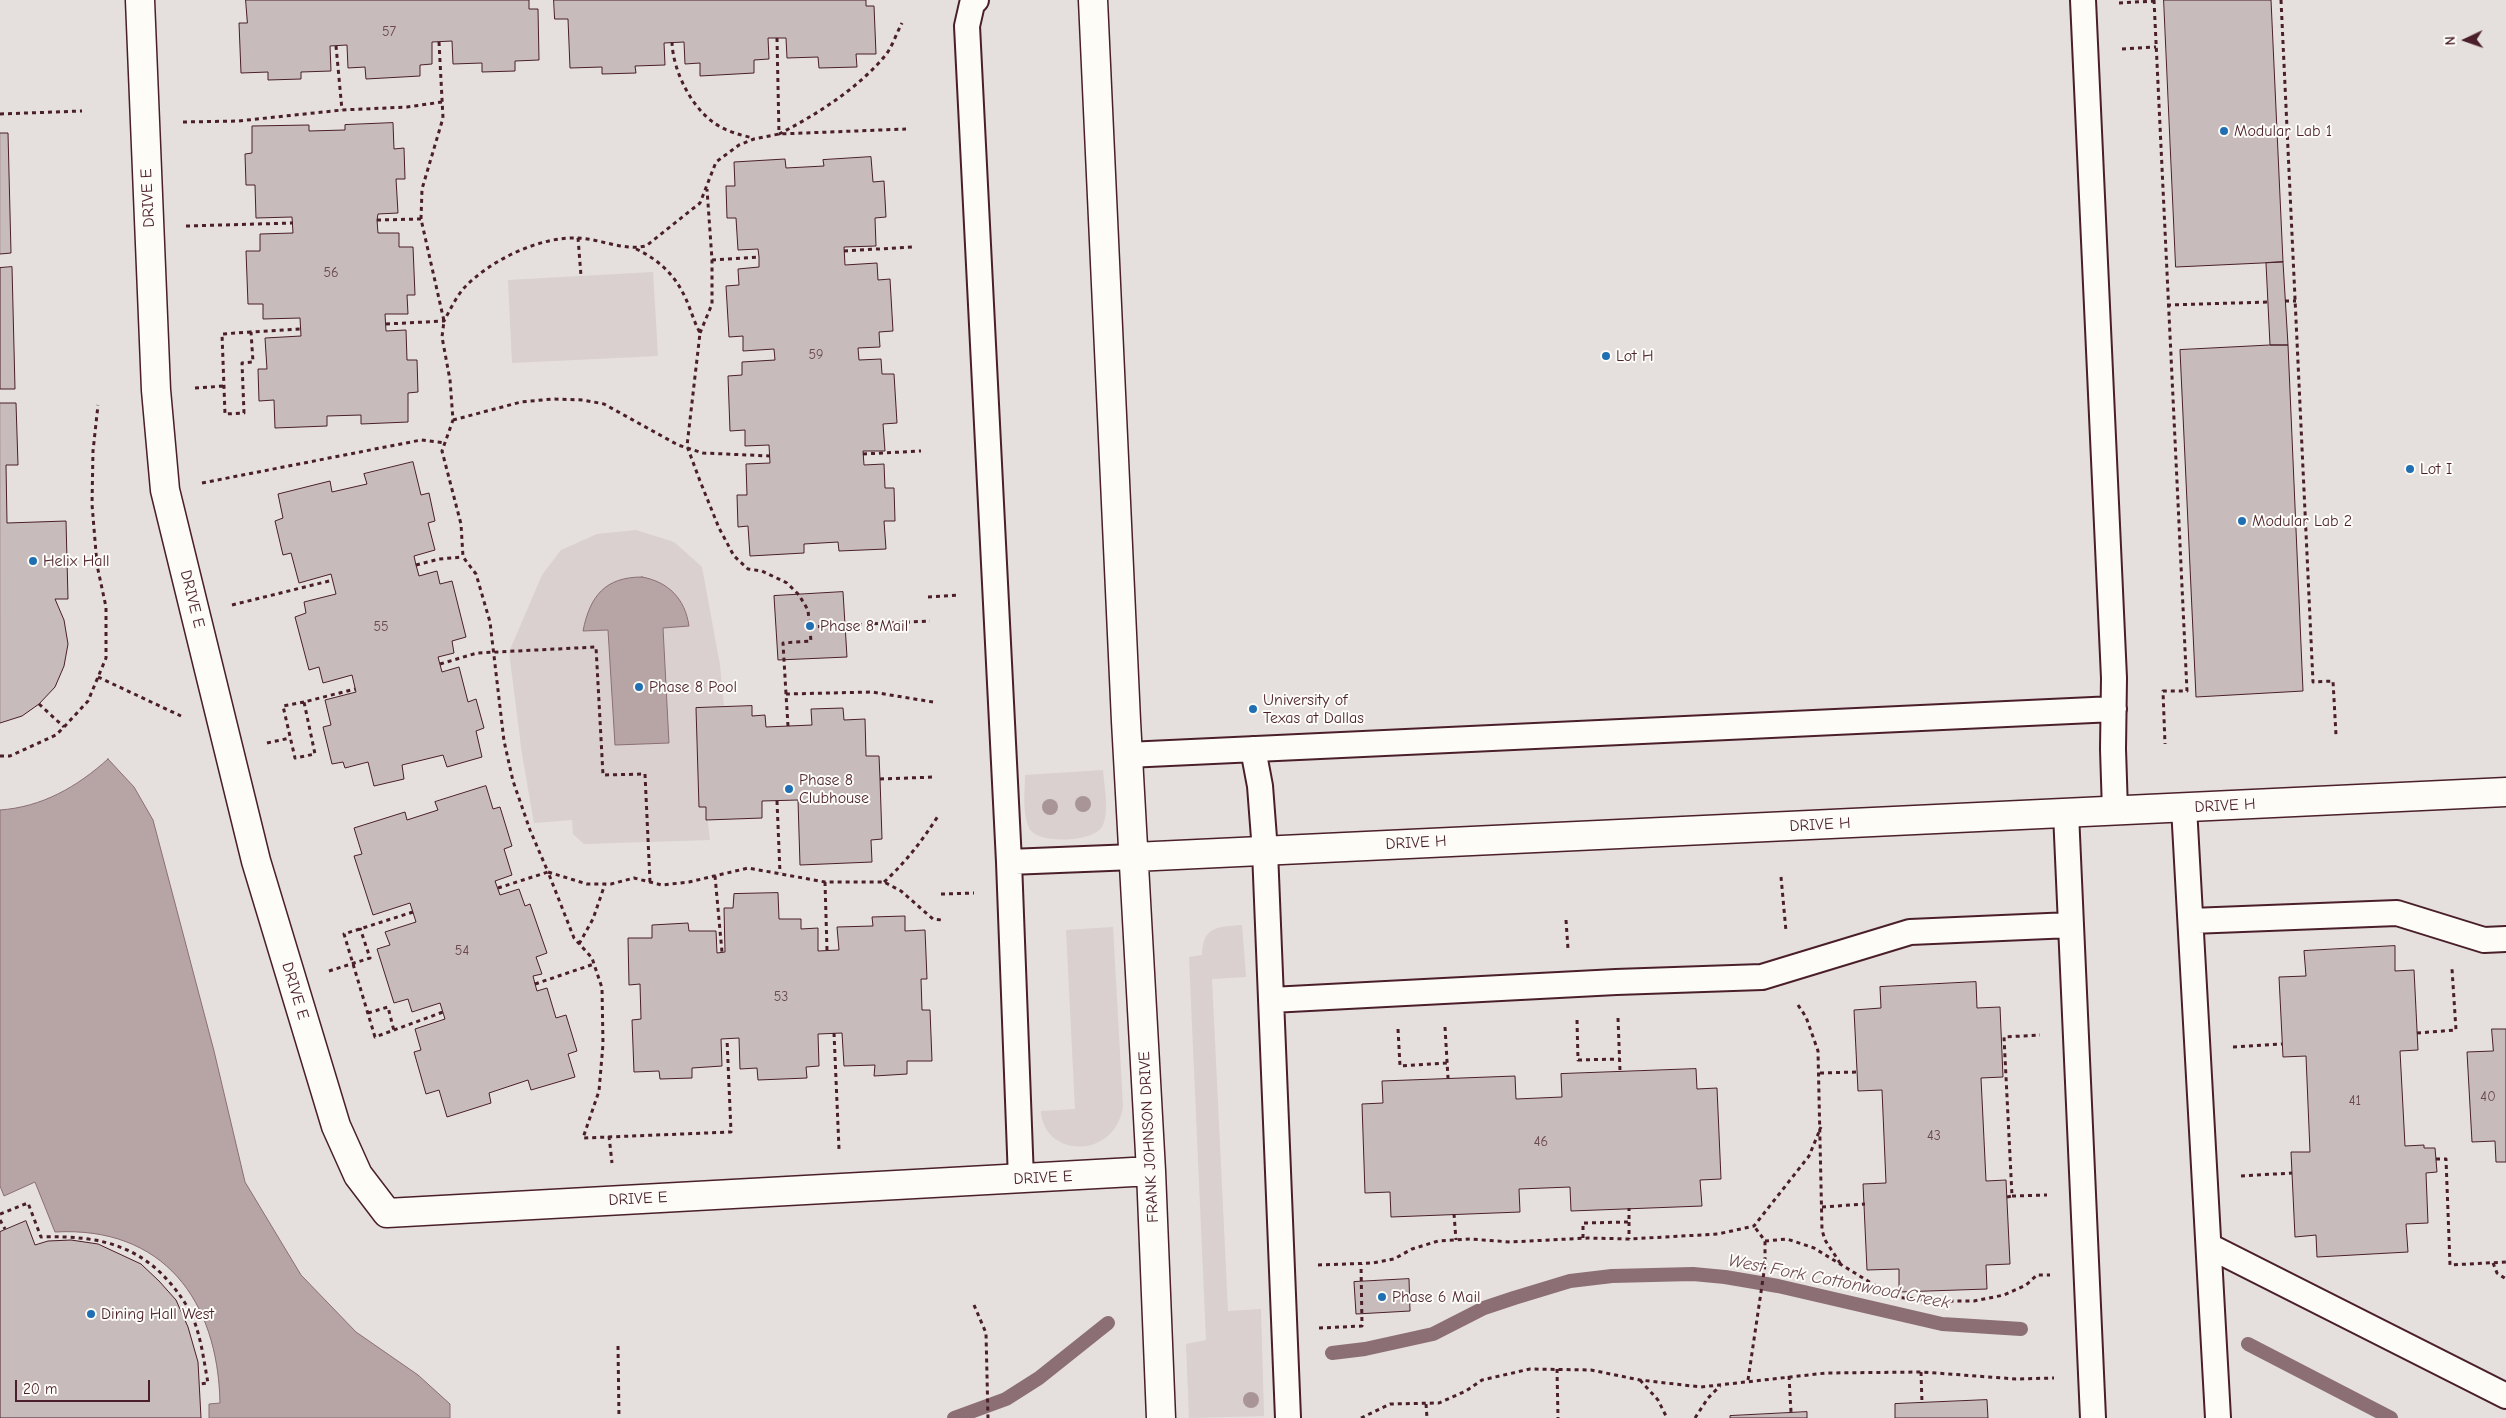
<!DOCTYPE html>
<html>
<head>
<meta charset="utf-8">
<style>
	body { margin:0 }
	#map { position:relative; width:2506px; height:1418px; overflow:hidden; background:#f2efeb; font-family:"Comic Neue",sans-serif }
	canvas { display:block }
	.north { position:absolute; left:2441px; top:15px; width:50px; height:50px; -webkit-text-stroke:4px #fdfcf7; paint-order:stroke; rotate:267deg; font-size:14px; font-weight:700; line-height:20px; text-align:center; color:#4a1f2b }
	.north::after { content:''; display:block; margin:auto; width:18px; height:22px; background:#4a1f2b; clip-path:polygon(50% 0,100% 100%,50% 72%,0 100%) }
	.scale { position:absolute; left:15px; top:1380px; width:135px; height:22px; box-sizing:border-box; border:2px solid #4a1f2b; border-top:0; padding-left:6px; font-size:15px; line-height:18px; white-space:nowrap; color:#4a1f2b; -webkit-text-stroke:4px #fdfcf7; paint-order:stroke }
</style>
</head>
<body>
<div id="map">
<canvas width="2506" height="1418"></canvas>
<div class="north">N</div>
<div class="scale">20 m</div>
</div>
<script>
const context = document.querySelector('canvas').getContext('2d');
context.lineJoin = 'round';
function fillPath(path, color) { context.fillStyle = color; context.fill(path, 'evenodd'); }
function trace(path, color, width, dash) { context.strokeStyle = color; context.lineWidth = width; context.lineCap = dash ? 'butt' : 'round'; context.setLineDash(dash || []); context.stroke(path); }
function drawText(font, color, halo, rows, align = 'center') {
  context.font = font + ' "Comic Neue",sans-serif'; context.lineWidth = 4; context.setLineDash([]); context.textBaseline = 'middle'; context.strokeStyle = halo; context.fillStyle = color; for (const [text, x, y, turn = 0] of rows) {
    context.save(); context.translate(x, y); context.rotate((+turn || 0) * Math.PI / 180); context.textAlign = isNaN(turn) ? turn : align; if (halo) context.strokeText(text, 0, 0); context.fillText(text, 0, 0); context.restore();
  }
}
const built = new Path2D(`
	M0,0H2506V1418H0Z`);
const green = new Path2D(`
	M653,272L658,356L512,363L508,280Z
	M636,530L674,542L702,567L720,665L724,707L696,708L699,807H706L710,840L584,844L573,834L572,820L534,823L522,754L509,652L542,575L561,550L597,534Z
	M1103,770C1104,786 1110,812 1102,827C1093,842 1037,845 1029,828C1022,812 1025,791 1025,775Z
	M1242,925L1246,977L1212,979L1228,1311L1261,1309L1264,1416L1189,1418L1186,1344L1206,1340L1189,957L1202,955C1203,926 1217,927 1242,925Z
	M1113,927L1123,1107C1114,1161 1043,1157 1041,1111L1075,1109L1066,930Z`);
const water = new Path2D(`
	M642,577C669,582 685,599 689,626L663,628L669,743L615,745L608,630L583,631C590,596 605,577 642,577Z
	M108,759L134,787L153,820L214,1051L245,1182L301,1275L356,1332L418,1375L450,1404V1418H209V1404L220,1403C218,1300 163,1226 55,1232L35,1182L4,1196L0,1186V810C42,807 77,787 108,759Z`);
const stream = new Path2D(`
	M2248,1344L2391,1418
	M1332,1353L1365,1349L1433,1334L1484,1308L1514,1298L1570,1281L1612,1276L1693,1274L1725,1277L1778,1286L1942,1324L2021,1329
	M954,1418L1006,1399L1039,1378L1108,1323`);
const building = new Path2D(`
	M246,0H529V9H538L539,60L515,61V71L482,72V63L453,64L452,41L432,42V64L420,65V76L366,79L365,67L348,68L347,45L330,46L331,71L301,72V79L268,80V72L241,73L239,23H247Z
	M554,0H866V6H874L876,54H856L857,67L819,68L818,57L787,58L786,38H768L769,59L754,60V73L700,76V63L685,64L684,42L664,43L665,65L635,66L636,73L602,74V67L570,68L568,19H555Z
	M2164,0H2271L2283,262L2176,267Z
	M393,123L394,149L404,148L405,179H396L398,213L378,214L377,220L378,233H399V247H413L415,295H407L408,314H385L386,331L406,330L407,360H417L418,392L408,393V422L361,424V415L327,416V426L275,428L274,400L259,401L258,369H267L265,338L301,336L300,318L263,319V304H248L246,251H260V234L293,233L292,217L256,218L255,185H246L245,154L252,153V126L309,125V131L345,130V125Z
	M0,133H8L11,253L0,254Z
	M871,157L873,182L884,181L886,217L875,218L876,246L844,247L845,265L877,263L878,280L890,279L893,331L879,332L880,347L858,348L859,360L881,359L882,374H894L897,423L883,424L885,451H863L864,465L884,464L885,488H894L895,521H884L886,549L839,551L838,542L804,544V553L750,556L748,526L738,527L737,495H747L746,464L770,463L769,445L745,446V430L730,431L728,376L742,375V362L775,360L774,349L743,351V336L729,337L726,286L739,285L738,269L759,267V257L758,249L738,250L736,218H727L726,186H735L734,162L785,159L786,168L824,166L823,160Z
	M2283,262L2288,345H2270L2266,263Z
	M12,267L15,389H0V268Z
	M2270,345H2288L2303,691L2196,697L2180,350Z
	M0,403H16L18,465H6L7,523L66,521L68,599H55L64,620L68,644L64,666L55,687L39,704L22,716L0,723Z
	M413,462L421,495L429,493L435,521L428,523L435,550L414,556L416,565L419,576L437,571L440,584L452,581L466,637L452,641L454,653L438,657L442,672L459,667L468,702L476,699L484,728L476,731L482,757L447,767L443,755L402,765L404,779L374,786L368,762L345,768L343,762L332,764L323,727L331,725L325,700L356,692L352,675L323,683L319,667L309,670L295,617L306,613L304,602L336,594L331,574L299,583L291,553L283,555L275,521L283,518L278,494L330,481L332,492L367,484L364,474Z
	M843,592L847,657L778,660L774,596Z
	M752,706V716L765,715L766,727L812,725L811,709L843,708L844,720L865,719L866,756H879L880,779L882,839L871,840L872,862L800,865L798,800L762,801V818L706,820V807H699L696,708Z
	M486,786L493,809L500,807L512,846L504,849L512,875L495,881L500,895L519,889L525,906L530,904L547,953L536,957L542,974L533,976L535,984L537,991L547,988L556,1018L566,1015L577,1051L568,1054L575,1077L531,1090L528,1080L489,1093L491,1103L447,1117L439,1090L426,1094L414,1052L421,1050L415,1029L445,1019L440,1003L412,1012L408,999L394,1003L377,949L390,945L385,932L416,922L410,903L373,915L354,856L362,854L354,828L405,812L407,820L438,810L435,802Z
	M778,893L779,919H801V929L818,928V951L839,950L837,927L873,926L872,917L905,916V931L925,930L927,979H921L922,1010H930L932,1061H907V1074L874,1076L875,1065L844,1066L842,1033L818,1034L819,1066L806,1067L807,1078L758,1080L757,1068L740,1069L739,1038L721,1039L722,1066L692,1068V1078L660,1079L659,1071L634,1072L632,1020L641,1019L640,984L629,985L628,938H652V925L688,923L689,931H716L717,953L725,952L724,908H733L734,894Z
	M2395,946V971L2414,970L2418,1050L2400,1051L2405,1146L2424,1145V1148H2435L2437,1172L2426,1173L2428,1223L2406,1224L2408,1252L2317,1257L2316,1235L2295,1237L2291,1152H2310L2306,1056L2283,1057L2279,977L2306,976L2304,951Z
	M1976,982L1977,1008L2000,1007L2003,1077L1981,1078L1986,1181L2006,1180L2010,1264L1986,1265L1987,1289L1899,1292V1269L1867,1270L1863,1184L1886,1183L1882,1090L1858,1091L1854,1010L1881,1008L1880,987Z
	M2492,1029H2506V1162H2496L2495,1141L2472,1142L2467,1052L2493,1051Z
	M1696,1069L1697,1089L1717,1088L1721,1179L1700,1180L1702,1206L1571,1211L1570,1187L1519,1189L1520,1212L1391,1217L1390,1192L1365,1193L1362,1104L1383,1103L1382,1081L1515,1076L1516,1099L1562,1097L1561,1074Z
	M26,1221L35,1245L48,1241L71,1240L98,1244L141,1264L159,1281L176,1300L188,1327L198,1362L201,1418H0V1232Z
	M1409,1279L1410,1311L1356,1314L1354,1282Z
	M1987,1400L1988,1418H1895V1404Z
	M1807,1412V1418H1730V1416Z`);
const path = new Path2D(`
	M2154,0L2187,691H2163L2165,744
	M2281,0L2313,682L2333,681L2336,735
	M2119,3L2154,1
	M777,38L779,134C816,115 857,89 884,57C892,48 896,34 902,23
	M439,42L443,118L422,189L421,219L444,321L442,337L450,380L453,420L442,451L461,524L463,557L476,574L490,622L504,741L513,781L530,830L548,872L587,884H611L634,878L662,885L689,882L748,868L825,882H884L901,891L933,919L942,920
	M672,42C673,74 696,118 727,130C736,134 745,136 753,138
	M336,46L342,110
	M2122,49L2156,47
	M0,114L82,111
	M183,122L238,121L342,110L407,107L442,102
	M377,220L421,219
	M186,226L293,223
	M578,238L581,276
	M636,249C656,258 673,273 683,293C690,306 693,320 700,333L687,446L700,481L719,528L734,556L748,569L762,571L787,583L799,595L808,610L811,641L783,643L786,694
	M844,251L912,247
	M712,260L759,257
	M2285,301H2296
	M2167,305L2269,302
	M386,324L444,321C450,310 456,297 464,288C490,260 541,236 578,238C601,239 623,251 646,246L700,203L716,162L739,145L754,139L779,134L906,129
	M251,332L222,334L225,414L244,413L242,363L253,362L251,332L301,329
	M700,333L712,304V260L707,189
	M195,388L224,386
	M453,420L521,402L552,399L583,400L604,404L678,445L703,453L770,456
	M863,454L921,451
	M202,483L421,440L445,443
	M416,565L439,559L463,557
	M928,597L960,595
	M232,605L333,580
	M810,627L930,621
	M440,664L477,653L596,647L603,775L645,774L650,882
	M98,677L181,716
	M304,702L283,706L295,758L315,754L304,702L355,689
	M39,704L64,727
	M788,726L786,694L872,692L933,702
	M267,743L290,738
	M0,756H10L56,735L64,727L88,701L106,658V607L97,565L92,504L93,451L98,405
	M880,779L935,777
	M777,801L780,873
	M715,876L722,952
	M1781,877L1786,931
	M825,882L827,950
	M884,882C906,862 922,841 938,816
	M498,888L548,872L574,938L592,958L602,988L603,1044L599,1091L583,1138L731,1132L727,1039
	M941,894L974,893
	M413,912L344,934L375,1037L443,1012
	M1566,920L1568,949
	M579,944L593,919L605,884
	M329,971L370,958L360,928
	M535,984L594,964
	M1798,1005L1806,1017L1818,1051L1822,1230L1825,1240L1842,1266
	M368,1013L388,1007L394,1031
	M1618,1018L1620,1071
	M1577,1020L1578,1060L1620,1059
	M1445,1027L1448,1078
	M1398,1029L1400,1066L1447,1063
	M834,1033L839,1149
	M2417,1033L2456,1030L2452,969
	M2233,1047L2282,1044
	M1820,1073L1857,1072
	M609,1136L612,1163
	M2436,1159H2446L2450,1265L2506,1262
	M2241,1176L2292,1173
	M2012,1196L2047,1195
	M2007,1197L2012,1196L2004,1037L2040,1035
	M1822,1207L1865,1204
	M0,1214L28,1203L41,1237C104,1235 149,1247 185,1303C200,1325 203,1357 208,1383L200,1384
	M1454,1214L1456,1240
	M0,1220L5,1229
	M1629,1222V1239
	M1583,1238V1223L1629,1222V1208
	M1765,1241L1787,1239L1814,1248L1894,1297L1939,1301H1974L2004,1295L2026,1285L2037,1275H2050
	M2493,1263L2497,1273L2506,1279
	M1318,1265L1373,1263L1394,1259L1412,1249L1438,1241L1470,1239L1510,1242L1588,1238L1629,1239L1718,1234L1754,1226L1809,1156L1821,1127
	M974,1305L986,1333L988,1418
	M1319,1328L1362,1326L1361,1264
	M618,1346L619,1418
	M1557,1369L1558,1418
	M1921,1372L1922,1403
	M1789,1376L1791,1412
	M1640,1380L1658,1400L1667,1418
	M1748,1380L1765,1265V1241L1754,1226
	M1426,1404L1427,1418
	M1361,1418L1390,1404L1439,1403L1466,1391L1482,1380L1530,1369L1591,1370L1640,1380L1701,1387L1826,1373L1922,1372L2016,1379L2054,1378
	M1695,1418L1708,1398L1720,1386`);
const service = new Path2D(`
	M976,0L972,4L967,26L1009,862L1021,1179
	M2083,0L2114,678L2113,749L2115,811
	M1253,749L1260,786L1265,851L1288,1418
	M1127,755L2114,709
	M2184,807L2218,1418
	M2066,813L2093,1418
	M1009,862L1134,857
	M2191,921L2397,913L2484,940L2506,939
	M1271,1000L1616,982L1762,977L1910,932L2071,925
	M2209,1246L2506,1396`);
const minor = new Path2D(`
	M140,0L156,390L165,490L256,861L336,1126L358,1175L387,1213L1151,1171
	M1093,0L1126,721L1151,1171L1161,1418
	M1134,857L2506,792`);
const trees = [
	[1083,804],
	[1050,807],
	[1251,1400]
];
const markers = [
	[2224,131,5,"#1f6fb2"],
	[1606,356,5,"#1f6fb2"],
	[2410,469,5,"#1f6fb2"],
	[2242,521,5,"#1f6fb2"],
	[33,561,5,"#1f6fb2"],
	[810,626,5,"#1f6fb2"],
	[639,687,5,"#1f6fb2"],
	[1253,709,5,"#1f6fb2"],
	[789,789,5,"#1f6fb2"],
	[1382,1297,5,"#1f6fb2"],
	[91,1314,5,"#1f6fb2"]
];
const numberNames = [
	["57",389,32],
	["56",331,273],
	["59",816,355],
	["55",381,627],
	["54",462,951],
	["53",781,997],
	["40",2488,1097],
	["41",2355,1101],
	["43",1934,1136],
	["46",1541,1142]
];
const poiNames = [
	["Modular Lab 1",2234,131],
	["Lot H",1616,356],
	["Lot I",2420,469],
	["Modular Lab 2",2252,521],
	["Helix Hall",43,561],
	["Phase 8 Mail",820,626],
	["Phase 8 Pool",649,687],
	["University of",1263,700],
	["Texas at Dallas",1263,718],
	["Phase 8",799,780],
	["Clubhouse",799,798],
	["Phase 6 Mail",1392,1297],
	["Dining Hall West",101,1314]
];
const streetNames = [
	["DRIVE E",148,198,-93],
	["DRIVE E",192,599,76],
	["DRIVE H",2225,806,-3],
	["DRIVE H",1820,825,-3],
	["DRIVE H",1416,843,-3],
	["DRIVE E",295,991,73],
	["FRANK JOHNSON DRIVE",1149,1137,-93],
	["DRIVE E",1043,1178,-3],
	["DRIVE E",638,1199,-3]
];
const waterNames = [
	["West Fork Cottonwood Creek",1839,1282,11]
];
fillPath(built, '#e5dfdd');
fillPath(green, '#d9d0cf');
fillPath(water, '#b7a5a6');
trace(water, '#8b6f75', 1);
trace(stream, '#8b6f75', 14);
fillPath(building, '#c8bbbb');
trace(building, '#4a1f2b', 1);
trace(service, '#4a1f2b', 28);
trace(minor, '#4a1f2b', 31);
trace(path, '#4a1f2b', 3, [4, 4]);
trace(service, '#fdfcf7', 24);
trace(minor, '#fdfcf7', 28);
context.fillStyle = '#a99598';
for (const [x, y] of trees) { context.beginPath(); context.arc(x, y, 8, 0, 2 * Math.PI); context.fill(); }
for (const [x, y, r, color] of markers) { const dot = new Path2D(); dot.arc(x, y, r, 0, 2 * Math.PI); context.fillStyle = color; context.fill(dot); trace(dot, '#fdfcf7', 2); }
drawText('14px', '#6a464f', null, numberNames);
drawText('16px', '#4a1f2b', '#fdfcf7', poiNames, 'left');
drawText('16px', '#4a1f2b', '#fdfcf7', streetNames);
drawText('italic 18px', '#704e56', '#fdfcf7', waterNames);
</script>
</body>
</html>
